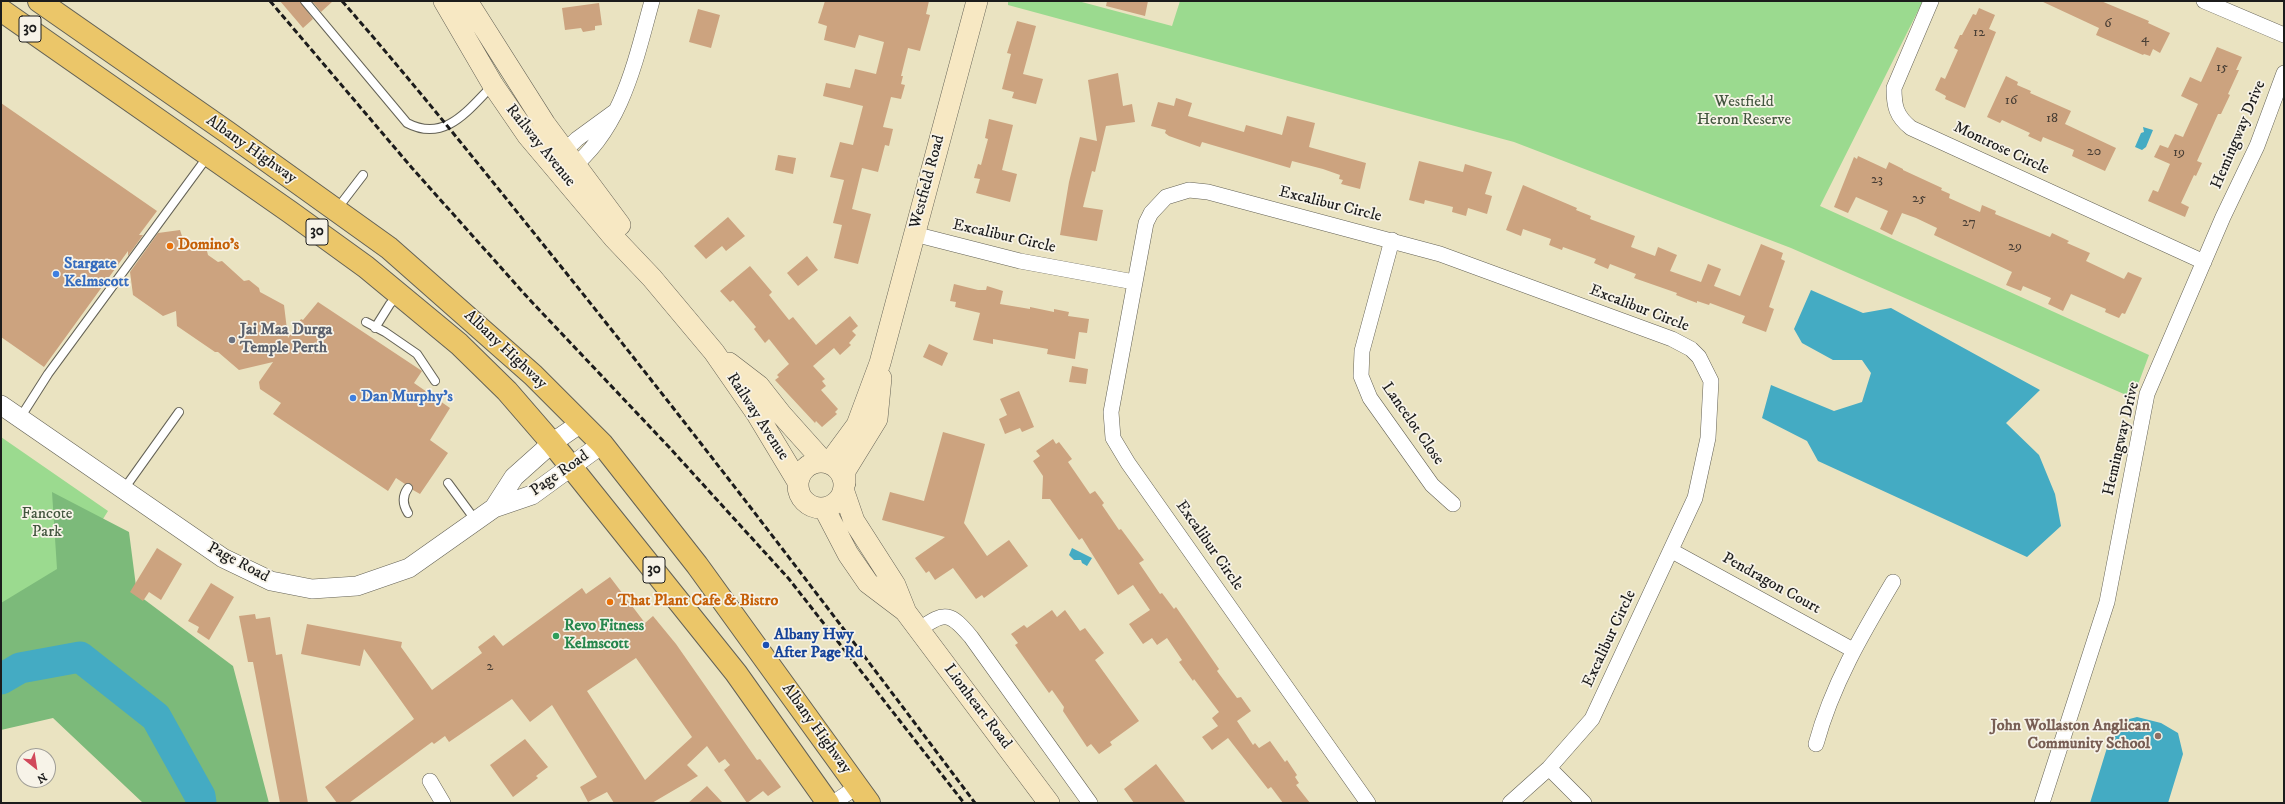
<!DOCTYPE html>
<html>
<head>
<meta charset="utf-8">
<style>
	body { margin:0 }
	#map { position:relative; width:2285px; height:804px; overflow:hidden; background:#eae3c1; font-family:"IM FELL DW Pica",serif }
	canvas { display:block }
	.frame { position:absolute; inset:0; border:2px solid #1c1c1c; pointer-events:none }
	.north { position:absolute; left:16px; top:748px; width:40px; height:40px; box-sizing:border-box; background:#f7f3e8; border:1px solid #9f9d96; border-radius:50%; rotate:150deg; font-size:11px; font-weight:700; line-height:16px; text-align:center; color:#1c1c1c }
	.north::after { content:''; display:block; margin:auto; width:14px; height:18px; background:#d1495b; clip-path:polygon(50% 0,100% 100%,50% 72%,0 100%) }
</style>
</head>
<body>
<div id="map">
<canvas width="2285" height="804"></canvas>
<div class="frame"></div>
<div class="north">N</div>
</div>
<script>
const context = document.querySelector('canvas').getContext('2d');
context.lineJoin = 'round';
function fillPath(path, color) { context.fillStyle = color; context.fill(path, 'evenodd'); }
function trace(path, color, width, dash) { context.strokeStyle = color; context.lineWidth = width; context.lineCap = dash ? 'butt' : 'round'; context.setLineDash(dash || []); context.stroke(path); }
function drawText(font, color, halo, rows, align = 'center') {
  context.font = font + ' "IM FELL DW Pica",serif'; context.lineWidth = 3.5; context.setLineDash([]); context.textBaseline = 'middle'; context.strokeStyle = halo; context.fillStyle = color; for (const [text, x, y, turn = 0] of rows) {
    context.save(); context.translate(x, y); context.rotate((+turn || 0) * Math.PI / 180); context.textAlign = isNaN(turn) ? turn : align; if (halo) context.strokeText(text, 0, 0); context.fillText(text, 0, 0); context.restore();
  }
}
const green = new Path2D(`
	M1008,1H1078L1172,26L1180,1H1923L1820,206L2149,355L2133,398L1791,248L1514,142L1008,5Z
	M1,437L108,511L81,554L1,612Z`);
const forest = new Path2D(`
	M52,492L129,532L137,594L233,666L269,803H143L53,718L1,730V603L57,569Z`);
const water = new Path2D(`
	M2143,127L2153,130L2146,147L2142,150L2135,147L2141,133L2144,132Z
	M1811,290L1863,313L1891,308L2040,390L2006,423L2039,455L2055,494L2061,526L2027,557L1818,461L1807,441L1762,418L1771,385L1834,411L1862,402L1871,373L1862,360H1833L1802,343L1794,329Z
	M1072,548L1092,558L1087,566L1082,563L1081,560H1074L1069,555Z
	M2137,717L2161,723L2178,733L2183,754L2168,803H2090L2110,738L2118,722Z`);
const river = new Path2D(`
	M1,679L20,668L80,657L156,717L200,796L201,803`);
const building = new Path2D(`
	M280,1H300L313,19L303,28Z
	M312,1H333L321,12Z
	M825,1H929L926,14L930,15L920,51L908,48L901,76H903L901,84L905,85L901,99L891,97L883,127L893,129L889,146L885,145L878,172L862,168L852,209L871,214L858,264L834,258L842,225L833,223L844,180L830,177L840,142L853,145L863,106L823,96L826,83L850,88L855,69L876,74L884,42L859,35L855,48L824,40L827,26L818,23Z
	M1107,1H1148L1145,16L1106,6Z
	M2041,1H2101L2149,21L2148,23L2170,33L2160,53L2153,49L2150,56L2144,54L2143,55L2096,35L2099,28Z
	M599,3L602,25L595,26V30L583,32L581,28L565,30L562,8Z
	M1979,8L1995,15L1989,29L1996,32L1965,108L1945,99L1946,96L1935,90L1941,77L1945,79L1958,50L1954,48L1960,35H1962L1973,14L1976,15Z
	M698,9L720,15L711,48L689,42Z
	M1017,21L1036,26L1023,74L1043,79L1036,104L1012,98L1014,92L1002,89L1011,54L1007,53Z
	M2217,47L2242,57L2236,70H2239L2228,94L2230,95L2221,114H2218L2197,161L2202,163L2196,176L2194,175L2181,203L2189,207L2185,217L2148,201L2153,190L2158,192L2170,164L2154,157L2160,145L2168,148L2175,134L2183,137L2198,104L2181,96L2190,77L2201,82Z
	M1118,73L1123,106L1132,104L1135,122L1106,126L1095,172L1092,171L1083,207L1103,210L1097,241L1060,235L1069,182L1080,137L1097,141L1088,80Z
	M2006,76L2018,82L2017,85L2031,91L2030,93L2071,111L2065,124L2116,148L2105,171L2072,156L2074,150L2043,137L2041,142L2028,136L2030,133L2002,120L2000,123L1987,117Z
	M1176,98L1192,103L1188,116L1244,132L1246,125L1282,135L1287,116L1315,123L1309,147L1366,163L1360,189L1341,184L1343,180L1339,179L1340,175L1323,169L1292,161L1290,168L1202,142L1200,147L1169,136L1165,133L1166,130L1151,126L1158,102L1174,106Z
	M1,103L157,211L139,235H143L128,256V251L44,367L1,337Z
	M989,119L1013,125L1002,170L1017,174L1010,202L976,193L980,179L974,178L978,164L981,165L988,139L985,138Z
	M778,155L796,158L793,174L775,170Z
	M1858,156L1886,169L1889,162L1903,169V170L1942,188L1941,190L1950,194L1949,198L1980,212L1982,205L1996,211L1995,214L2050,237L2052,233L2069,241L2067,243L2090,253L2086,261L2124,279L2128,272L2142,278L2125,314L2122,313L2119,318L2105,312L2106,309L2071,294L2063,311L2048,304L2051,298L2023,286L2021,291L2006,285L2012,272L1934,235L1937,228L1916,218L1902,213L1892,235L1880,229L1888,211L1856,197L1848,213L1834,207L1854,157L1857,159Z
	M1419,161L1463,172L1465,164L1492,172L1485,194L1492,196L1487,214L1468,208L1466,216L1452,212L1453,207L1425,200L1424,204L1409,200Z
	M1523,185L1577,208L1576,210L1591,216L1590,219L1635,236L1631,247L1655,256L1658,247L1677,255L1670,271L1701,282L1708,264L1721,269L1714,286L1740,296L1761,244L1783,253L1781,259L1785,261L1769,307L1774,309L1766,332L1742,323L1745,316L1710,303L1709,305L1697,301V303L1676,295L1677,293L1634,278L1636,274L1610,264L1608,269L1594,263L1596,259L1563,247L1562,250L1549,245L1551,239L1523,229L1521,236L1506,230Z
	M728,217L745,236L726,251L722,246L706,259L694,246Z
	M180,230L182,236L207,251L208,255L218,262L222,261L244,281L249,280L259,288L260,292L284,305L288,338L301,319L303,320L318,302L422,371L414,383L450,408L430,440L448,453L420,494L413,490L411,484H405L396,478L388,491L273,414L281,403L260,389L259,382L273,362L239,370L218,352H215L177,326L176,311L163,316L133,295L130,272L158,233Z
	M807,256L818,270L798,286L787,273Z
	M750,266L772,292L769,295L789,320L793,317L816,345L850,316L858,326L852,331L856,335L849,343L851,345L840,355L834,348L813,366L825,379L822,381L826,386L821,390L838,409L835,412L837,414L822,427L816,421L815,423L775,380L779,377L777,375L789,364L769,339L765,343L754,329L756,327L733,300L730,302L720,291Z
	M954,284L978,290H986L987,286L1003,291L1000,304L1030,309V307L1054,312V309L1069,312L1068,316L1089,319L1087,333L1079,332L1075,359L1047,354L1048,349L993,339V344L973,340L980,313L955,307L956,302L950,301Z
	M929,344L948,353L942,366L923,357Z
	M1072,366L1088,369L1086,384L1069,382Z
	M1019,391L1034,427L1022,432L1020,428L1005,434L999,419L1007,415L1000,399Z
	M943,432L985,444L964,523L987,556L1009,540L1028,566L984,598L982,595L976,599L953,568L935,580L929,571L926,573L915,558L945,537L882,520L890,492L924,501Z
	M1053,439L1056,444L1059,442L1072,459L1068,462L1090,494L1095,491L1104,503L1102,505L1119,530L1121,529L1144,560L1139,563L1160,594L1162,593L1174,609L1176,607L1219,669L1217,671L1237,698L1241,697L1251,711L1237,721L1253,745L1255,743L1259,748L1270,741L1285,762L1287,760L1297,775L1295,777L1299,783L1296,785L1310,803H1283L1271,787L1268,789L1228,738L1212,750L1202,737L1218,726L1212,718L1219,712L1194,679L1193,681L1179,662L1182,660L1167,638L1157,645L1152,638L1143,644L1129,624L1150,610L1133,585L1118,595L1082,538L1079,540L1050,499H1042L1043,476L1033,461L1040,456L1036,451Z
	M157,548L182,564L161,600L149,592L143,601L130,592Z
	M610,577L645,623L653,616L676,644L757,760L760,759L781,787L768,796L763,791L747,803L724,770L730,765L725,759L719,763L707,746L687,765L698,776L652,803H614L607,792L588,802L580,787L597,777L552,705L530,722L512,699L449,742L445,736L434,744L432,742L349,803H337L325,787L414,719L364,649L360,666L301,654L307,624L402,642L401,647L432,690L482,653L478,647L494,635L503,646L582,588L586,594ZM636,658L692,737L645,780L587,691Z
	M211,583L234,597L209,640L197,632L199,627L188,621Z
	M1052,610L1057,617L1065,610L1080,631L1085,628L1104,653L1095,660L1139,721L1110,742L1112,745L1099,754L1091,744L1087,747L1063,711L1064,707L1052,690L1049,693L1015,645L1018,643L1011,634L1024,625L1027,628Z
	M255,614L256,619L270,617L276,655L282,654L308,803H280L253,662H248L239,616Z
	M525,739L548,767L536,776L538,778L513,797L490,765Z
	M1156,764L1186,803H1134L1124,789Z
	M707,786L723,803H688Z`);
const service = new Path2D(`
	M305,1L407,123C445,143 468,110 492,86
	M337,209L363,175
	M366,322L385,332L417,354L435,381
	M375,328L390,304L399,295
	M20,418L48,374L208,156
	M448,483L476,521
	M408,488C402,496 403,505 408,513
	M124,489L179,412`);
const minor = new Path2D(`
	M1931,1L1894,88C1894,106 1896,116 1911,128L2204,262
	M2204,1L2284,35
	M558,157L577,139L614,112
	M569,170C622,129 635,62 652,1
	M914,234L1020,261L1134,282
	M1392,240L1362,351L1361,376L1370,398L1432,485L1453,504
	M1672,551L1853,650
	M919,630C945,610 951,613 971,637L1090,803
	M1816,744C1832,685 1862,634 1893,582
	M1549,768L1584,803
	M430,781L443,803
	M833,803L858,786
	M1368,803L1128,463L1113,438L1111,412L1146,223L1151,213L1166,197L1189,190L1208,192L1440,254L1672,339L1691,349L1699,357L1711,381L1708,438L1695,498L1592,719L1549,768L1510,803
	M2042,803L2107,602L2147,394L2223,217L2257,146L2284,73`);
const tertiary = new Path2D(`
	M1,405L223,558L271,581L312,589L357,586L409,568L494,508L532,495L602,444
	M494,508L514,477L552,443L581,423`);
const secondary = new Path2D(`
	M444,1L493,85L528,136L614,238L652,278L714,352L757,414L798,482
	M467,1L545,124L620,225
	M729,363L759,386L781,414L824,462
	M798 485a23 23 0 1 1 46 0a23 23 0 1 1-46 0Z
	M829,463L857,425L880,363L977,1
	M845,483V471L877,419L881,378
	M844,492L854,521L895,585L905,610
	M824,508L848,554L868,583L905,611L1049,803`);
const trunk = new Path2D(`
	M39,1L227,132L389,248L533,375L602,444L697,565L869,803
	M1,10L290,212L366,267L459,344L507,391L552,443L736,673L828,803`);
const rail = new Path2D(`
	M270,1L412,168L529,299L668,446L789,579L964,803
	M342,1C411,80 476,161 542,243C690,426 833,614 975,803`);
const markers = [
	[170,246,4,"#e8710a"],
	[56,274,4,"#3f7fe0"],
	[232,340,4,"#6b7280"],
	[353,398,4,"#3f7fe0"],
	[610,602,4,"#e8710a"],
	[556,636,4,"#2e9e5b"],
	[766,645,4,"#1a4fb4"],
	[2158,736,4,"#8d6e63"]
];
const numberNames = [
	["6",2108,24],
	["12",1979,33],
	["4",2145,39],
	["15",2222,68],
	["16",2011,101],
	["18",2052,119],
	["20",2094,152],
	["19",2179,153],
	["23",1877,180],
	["25",1919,199],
	["27",1969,223],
	["29",2015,247],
	["2",490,667]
];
const shields = [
	[30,29,22],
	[317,232,22],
	[654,570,22]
];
const shieldNames = [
	["30",30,29],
	["30",317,232],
	["30",654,570]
];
const parkNames = [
	["Westfield",1744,103],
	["Heron Reserve",1744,121],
	["Fancote",47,515],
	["Park",47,533]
];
const streetNames = [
	["Hemingway Drive",2239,135,-67],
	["Railway Avenue",540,146,51],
	["Montrose Circle",2001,149,25],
	["Albany Highway",251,150,35],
	["Westfield Road",928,182,-75],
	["Excalibur Circle",1330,205,14],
	["Excalibur Circle",1004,237,13],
	["Excalibur Circle",1639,309,21],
	["Albany Highway",505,350,43],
	["Railway Avenue",757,417,57],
	["Lancelot Close",1412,424,55],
	["Hemingway Drive",2122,439,-77],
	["Page Road",560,474,-35],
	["Excalibur Circle",1209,546,55],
	["Page Road",238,563,28],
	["Pendragon Court",1771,584,29],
	["Excalibur Circle",1610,639,-65],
	["Lionheart Road",977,707,53],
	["Albany Highway",816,729,54]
];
const foodNames = [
	["Domino's",178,246],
	["That Plant Cafe & Bistro",618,602]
];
const shopNames = [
	["Stargate",64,265],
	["Kelmscott",64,283],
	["Dan Murphy's",361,398]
];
const worshipNames = [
	["Jai Maa Durga",240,331],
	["Temple Perth",240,349]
];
const leisureNames = [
	["Revo Fitness",564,627],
	["Kelmscott",564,645]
];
const transitNames = [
	["Albany Hwy",774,636],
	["After Page Rd",774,654]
];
const educationNames = [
	["John Wollaston Anglican",2150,727],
	["Community School",2150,745]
];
fillPath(green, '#9bda8f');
fillPath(forest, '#7cba7a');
fillPath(water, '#44abc3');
trace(river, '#44abc3', 31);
fillPath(building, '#cca37f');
trace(service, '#646256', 10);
trace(minor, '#646256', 16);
trace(tertiary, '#646256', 20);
trace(secondary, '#646256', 22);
trace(trunk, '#646256', 24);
trace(service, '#fff', 8);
trace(minor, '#fff', 15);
trace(tertiary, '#fff', 19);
trace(secondary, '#f7e8c3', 21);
trace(trunk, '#ebc669', 22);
trace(rail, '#1c1c1c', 3, [6, 3]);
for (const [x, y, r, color] of markers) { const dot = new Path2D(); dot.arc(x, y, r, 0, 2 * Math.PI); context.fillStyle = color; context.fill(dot); trace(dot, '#f7f3e8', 1.5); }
drawText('14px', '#483e35', null, numberNames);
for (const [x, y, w] of shields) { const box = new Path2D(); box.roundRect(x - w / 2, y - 13, w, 26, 3); context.fillStyle = '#f7f3e8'; context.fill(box); trace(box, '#1c1c1c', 1); }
drawText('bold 15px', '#1c1c1c', null, shieldNames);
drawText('16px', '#42553e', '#f7f3e8', parkNames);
drawText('16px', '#1c1c1c', '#f7f3e8', streetNames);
drawText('bold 16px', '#c56008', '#f7f3e8', foodNames, 'left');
drawText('bold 16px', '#366cbe', '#f7f3e8', shopNames, 'left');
drawText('bold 16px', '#5b616d', '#f7f3e8', worshipNames, 'left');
drawText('bold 16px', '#27864d', '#f7f3e8', leisureNames, 'left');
drawText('bold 16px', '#164399', '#f7f3e8', transitNames, 'left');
drawText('bold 16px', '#785e54', '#f7f3e8', educationNames, 'right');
</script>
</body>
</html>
